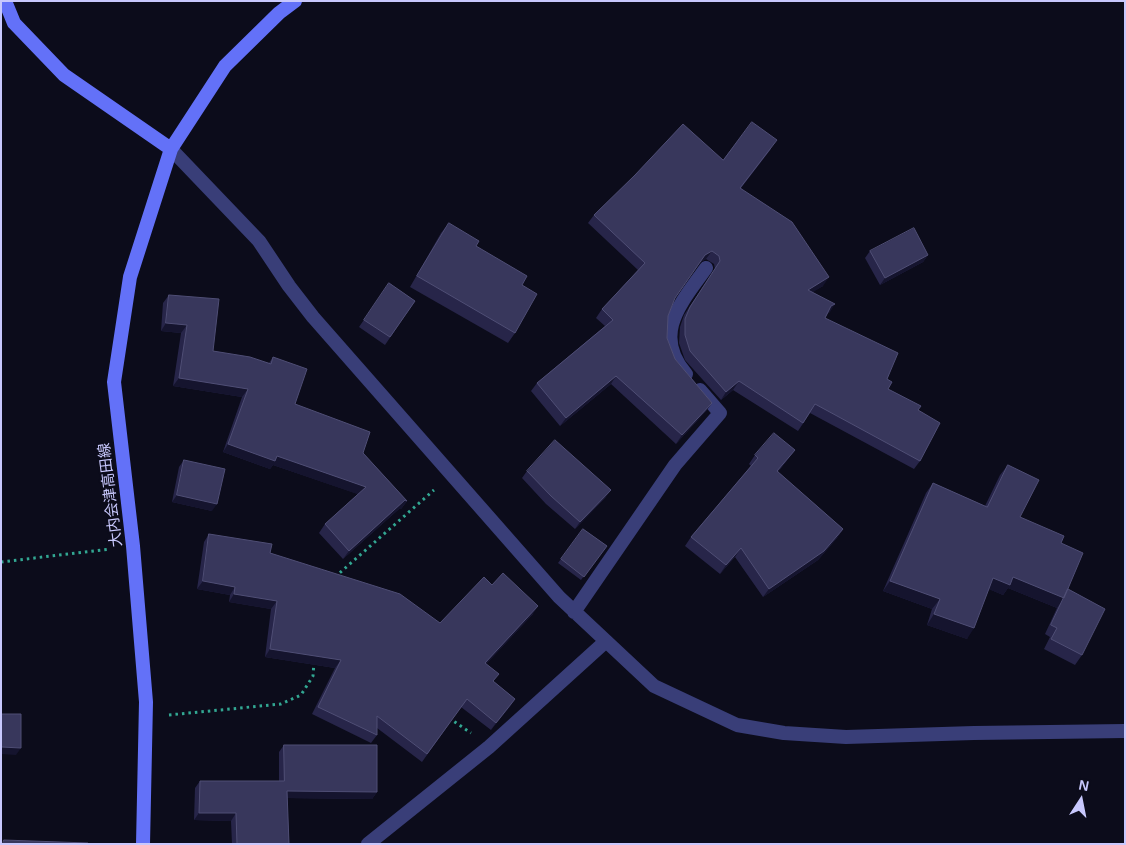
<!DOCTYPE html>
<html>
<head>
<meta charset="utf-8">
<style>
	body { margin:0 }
	#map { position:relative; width:1126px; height:845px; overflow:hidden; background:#0c0c1b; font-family:Arial,sans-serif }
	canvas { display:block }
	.frame { position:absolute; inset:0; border:2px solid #c8c8fd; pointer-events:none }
	.north { position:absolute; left:1056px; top:775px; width:50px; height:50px; -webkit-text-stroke:4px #0c0c1b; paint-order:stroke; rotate:11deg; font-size:14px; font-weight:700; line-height:20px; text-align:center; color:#c8c8fd }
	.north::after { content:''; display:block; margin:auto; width:18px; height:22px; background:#c8c8fd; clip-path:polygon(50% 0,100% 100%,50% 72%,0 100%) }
</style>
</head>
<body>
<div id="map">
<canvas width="1126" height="845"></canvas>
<div class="frame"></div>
<div class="north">N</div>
</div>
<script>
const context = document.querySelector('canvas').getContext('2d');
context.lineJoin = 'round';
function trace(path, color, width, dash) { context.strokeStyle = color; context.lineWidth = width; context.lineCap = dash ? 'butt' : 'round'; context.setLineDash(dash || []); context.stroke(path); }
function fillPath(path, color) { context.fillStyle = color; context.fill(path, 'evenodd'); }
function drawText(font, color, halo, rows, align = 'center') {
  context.font = font + ' Arial,"Noto Sans JP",sans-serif'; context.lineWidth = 4.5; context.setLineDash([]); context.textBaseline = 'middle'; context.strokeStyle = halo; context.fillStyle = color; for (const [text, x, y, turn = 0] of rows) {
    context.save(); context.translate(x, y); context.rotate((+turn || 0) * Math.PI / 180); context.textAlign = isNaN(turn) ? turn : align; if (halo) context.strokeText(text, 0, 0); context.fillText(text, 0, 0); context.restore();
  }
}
const path = new Path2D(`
	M1,562L110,549
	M335,577L434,490
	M169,715L281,704L301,695L313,676L314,662
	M449,718L471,733`);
const minor = new Path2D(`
	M171,149L259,241L289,286L313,317L559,597L654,686L737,725L784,733L846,737L974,733L1125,731
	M686,374C651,334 682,302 706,268
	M574,612L675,465L720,413L700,390
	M368,844L489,747L605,642`);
const secondary = new Path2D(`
	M5,1L14,23L64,75L171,149
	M143,844L146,702L133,546L114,382L130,277L171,149L225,66L279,13L295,1`);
const wall = new Path2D(`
	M771,149L741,188L823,286L812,292L830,312L828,313L825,318L887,379L888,389L918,410L920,461L914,469L810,413L798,431L733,390L721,400L685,360L679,343L680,327L684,315L715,269L714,264L706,259L699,263L675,298L668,316L667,338L675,359L712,403L706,411L676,444L611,384L560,426L531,391L537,383L605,326L596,318L602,309L638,270L588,223L594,215L723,160Z
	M449,223L522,285L515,333L508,343L410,287L441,233Z
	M870,251L928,255L923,262L880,285L865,258Z
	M389,283L415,301L385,345L359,327Z
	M169,295L213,351L269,363L273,357L295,404L363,453L407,501L401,509H399L343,559L319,533L325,524L358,494L273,465L270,469L223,452L242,397L173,386L181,333L161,331L163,303Z
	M795,450L778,472L843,529L837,538L818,560L763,597L735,557L720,574L685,546L691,537L751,466L749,464L755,455Z
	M184,460L212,511L172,502L179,467Z
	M1008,465L1020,517L1061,543L1067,590L1082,655L1075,665L1044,649L1050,637L1045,634L1057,608L1008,588L1003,595L989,589L967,639L927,625L932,609L883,591L926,493L933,483L985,506L1000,475Z
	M527,471L606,497L575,529L546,504L522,478Z
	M583,529L607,546L581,580L558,563Z
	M209,534L270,553L440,623L492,585L533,614L486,664L493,681L515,699L491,730L461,707L422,762L377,728V735L371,743L312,714L335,668L265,657L271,609L229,602L230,595L197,589L204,542Z
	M284,745L377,792L372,799L287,798L289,844H232L231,821L194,820L195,788L200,781H279V752Z`);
const shadedWall = new Path2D(`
	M712,251L706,259L699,263L705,255Z
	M928,255L923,262L880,285L885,278Z
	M829,277L823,286L802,299L808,290Z
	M835,304L830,312L825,314L831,306Z
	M166,323L187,325L181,333L161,331Z
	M616,376L611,384L560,426L566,418Z
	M179,378L248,389L242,397L173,386Z
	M739,381L733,390L721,400L726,392Z
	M712,403L706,411L676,444L682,435Z
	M228,444L277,456L366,487L360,495L273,465L270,469L223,452Z
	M795,450L789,458L771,480L777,471Z
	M611,490L606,497L575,529L580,522Z
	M177,495L217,504L212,511L172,502Z
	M405,500L407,501L401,509H399L343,559L349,551Z
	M843,529L837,538L818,560L763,597L769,589Z
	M741,548L735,557L720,574L726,565Z
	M1013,577L1064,598L1057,608L1008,588L1003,595L986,588L993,578Z
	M203,581L235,587L230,595L197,589Z
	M890,581L940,599L932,609L883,591Z
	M234,594L277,601L271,609L229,602Z
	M538,606L533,614L480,671L485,663Z
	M934,614L974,628L967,639L927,625Z
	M270,649L341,660L335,668L265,657Z
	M515,699L510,707L491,730L496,723Z
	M1,747L21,748L16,755L1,754Z
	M287,791L377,792L372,799L282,798Z
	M199,813H236L231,821L194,820Z`);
const building = new Path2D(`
	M752,122L777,140L740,188L792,222L829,277L808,290L835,304L831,306L825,318L898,353L887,379L892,382L888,389L921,406L918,410L940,423L920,461L815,404L803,423L739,381L726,392L690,351L685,335V319L690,307L720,261L719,256L712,251L705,255L675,298L668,316L667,338L675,359L712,403L682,435L616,376L566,418L537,383L613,320L602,309L645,263L594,215L635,175L683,124L723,160Z
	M449,223L479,241L476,246L527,276L522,285L537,294L515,333L417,276Z
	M914,228L928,255L885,278L870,251Z
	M389,283L415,301L390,337L364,320Z
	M169,295L219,299L213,351L250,357L271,364L273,357L307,369L295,404L370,432L363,453L407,501L405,500L349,551L325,524L366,487L277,456L275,461L228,444L248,389L179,378L187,325L166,323Z
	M774,433L795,450L777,471L843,529L824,551L769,589L741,548L726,565L691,537L758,458L755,455Z
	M555,440L611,490L580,522L551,496L527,471Z
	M184,460L225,469L217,504L177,495Z
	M1008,465L1039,480L1020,517L1064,536L1061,543L1083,553L1064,598L1013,577L1010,585L993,578L974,628L934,614L940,599L890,581L933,483L987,507Z
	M583,529L607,546L584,577L561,559Z
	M209,534L272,544L270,553L400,594L440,623L484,577L492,585L503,573L538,606L485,663L499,674L493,681L515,699L496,723L467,699L427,754L377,716V735L318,707L341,660L270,649L277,601L234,594L235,587L203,581Z
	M1068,589L1105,609L1082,655L1051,639L1057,628L1051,625Z
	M1,714H21V748L1,747Z
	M284,745H377V792L287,791L289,844H237L236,813H199L200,781H284Z
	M4,840L88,843V844H3Z`);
const streetNames = [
	["大内会津高田線",111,495,-97]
];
trace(path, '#32a792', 3, [2.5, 4]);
trace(minor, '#393e78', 14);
trace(secondary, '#6371f8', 14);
fillPath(wall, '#272549');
fillPath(shadedWall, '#15142e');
fillPath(building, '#38375c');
trace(building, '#4f4e75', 1);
drawText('15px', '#c8c8fd', '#0c0c1b', streetNames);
</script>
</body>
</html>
